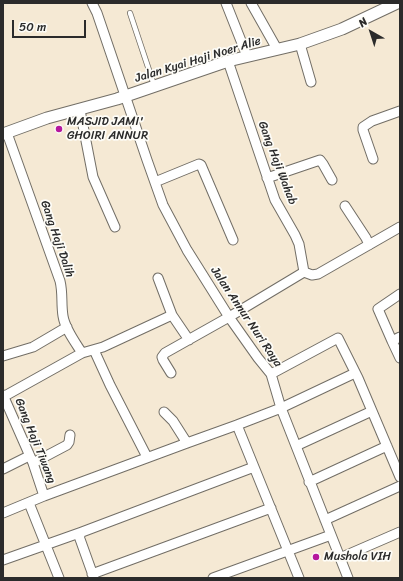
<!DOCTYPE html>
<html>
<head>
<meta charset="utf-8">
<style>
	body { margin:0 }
	#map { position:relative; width:403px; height:581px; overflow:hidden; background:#f5e9d4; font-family:Sriracha,sans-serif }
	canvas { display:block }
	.frame { position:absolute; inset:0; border:4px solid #2b2b2b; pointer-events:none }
	.north { position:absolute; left:351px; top:12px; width:40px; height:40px; -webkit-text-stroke:3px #fdfcf7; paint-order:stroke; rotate:321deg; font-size:11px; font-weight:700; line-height:16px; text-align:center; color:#2b2b2b }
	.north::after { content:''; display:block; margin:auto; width:14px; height:18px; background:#2b2b2b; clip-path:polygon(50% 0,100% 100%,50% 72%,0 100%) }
	.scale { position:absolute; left:12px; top:20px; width:74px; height:18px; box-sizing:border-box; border:2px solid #2b2b2b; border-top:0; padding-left:5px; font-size:12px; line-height:14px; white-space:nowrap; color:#2b2b2b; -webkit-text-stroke:3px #fdfcf7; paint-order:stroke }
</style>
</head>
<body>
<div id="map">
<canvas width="403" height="581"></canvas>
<div class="frame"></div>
<div class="north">N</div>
<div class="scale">50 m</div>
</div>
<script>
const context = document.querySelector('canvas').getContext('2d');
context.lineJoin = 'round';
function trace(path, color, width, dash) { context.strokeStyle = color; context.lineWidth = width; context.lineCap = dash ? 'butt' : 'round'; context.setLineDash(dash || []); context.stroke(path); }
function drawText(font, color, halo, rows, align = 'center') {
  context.font = font + ' Sriracha,sans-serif'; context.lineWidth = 3.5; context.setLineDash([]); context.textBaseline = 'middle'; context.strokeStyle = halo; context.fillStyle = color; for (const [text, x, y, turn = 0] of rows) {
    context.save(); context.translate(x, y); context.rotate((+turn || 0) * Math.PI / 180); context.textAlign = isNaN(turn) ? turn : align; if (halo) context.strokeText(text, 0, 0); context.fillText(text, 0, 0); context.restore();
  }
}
const service = new Path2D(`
	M130,13L154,85`);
const minor = new Path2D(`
	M92,3L97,13L147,160L163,205L187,250L229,317L258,358L271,374L281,408L296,446L348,578
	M226,3L247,56
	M251,3L277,49
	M300,44L311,82
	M228,61L275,200L295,235L299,244L304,272
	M80,110L93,177L115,227
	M7,133L60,281C63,293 61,304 63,316C65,329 75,342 82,353
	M373,159L363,130V127L372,121L400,111
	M267,178L320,160L323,164L332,180
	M155,182L199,164L201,165L233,240
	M345,206L366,238L369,245
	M158,278L172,315
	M400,337L392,341L400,358
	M392,341L378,309L400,294
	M94,350L110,385L147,457
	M3,356L33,347L67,327
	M171,373L163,360L162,357L165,353L229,317L304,272L312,275L318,274L400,227
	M271,374L338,338L358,378L400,477
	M3,395L33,463L44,496
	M3,397L82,353L103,347L172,315L189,340
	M164,412L173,421L187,443
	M237,425L299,578
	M296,446L372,411
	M33,463L67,445L69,442L70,435
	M3,469L29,456
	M309,482L387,446
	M29,503L59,578
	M3,513L44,496L187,443L237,425L281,408L355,373
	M325,520L400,486
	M340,558L400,532
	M3,560L82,532
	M92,574L271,508
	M94,578L80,539L79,536L82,532L254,467
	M213,578L331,535`);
const tertiary = new Path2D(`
	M3,134L47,118L117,99L228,61L300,44L342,29L397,3`);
const markers = [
	[59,129,4,"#b5179e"],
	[316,557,4,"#b5179e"]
];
const streetNames = [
	["Jalan Kyai Haji Noer Alie",198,60,-17],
	["Gang Haji Wahab",277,163,69],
	["Gang Haji Dalih",57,239,71],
	["Jalan Annur Nuri Raya",246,317,56],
	["Gang Haji Tiwang",35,441,68]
];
const poiNames = [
	["MASJID JAMI'",67,122],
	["GHOIRI ANNUR",67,136],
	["Mushola VIH",324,557]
];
trace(service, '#726e66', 6);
trace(minor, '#726e66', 11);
trace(tertiary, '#726e66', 13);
trace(service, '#fff', 4.5);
trace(minor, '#fff', 9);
trace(tertiary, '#fff', 11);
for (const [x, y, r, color] of markers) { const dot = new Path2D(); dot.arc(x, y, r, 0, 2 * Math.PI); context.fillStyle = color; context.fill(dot); trace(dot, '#fdfcf7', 1.5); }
drawText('12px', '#2b2b2b', '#fdfcf7', streetNames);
drawText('12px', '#2b2b2b', '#fdfcf7', poiNames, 'left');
</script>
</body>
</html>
